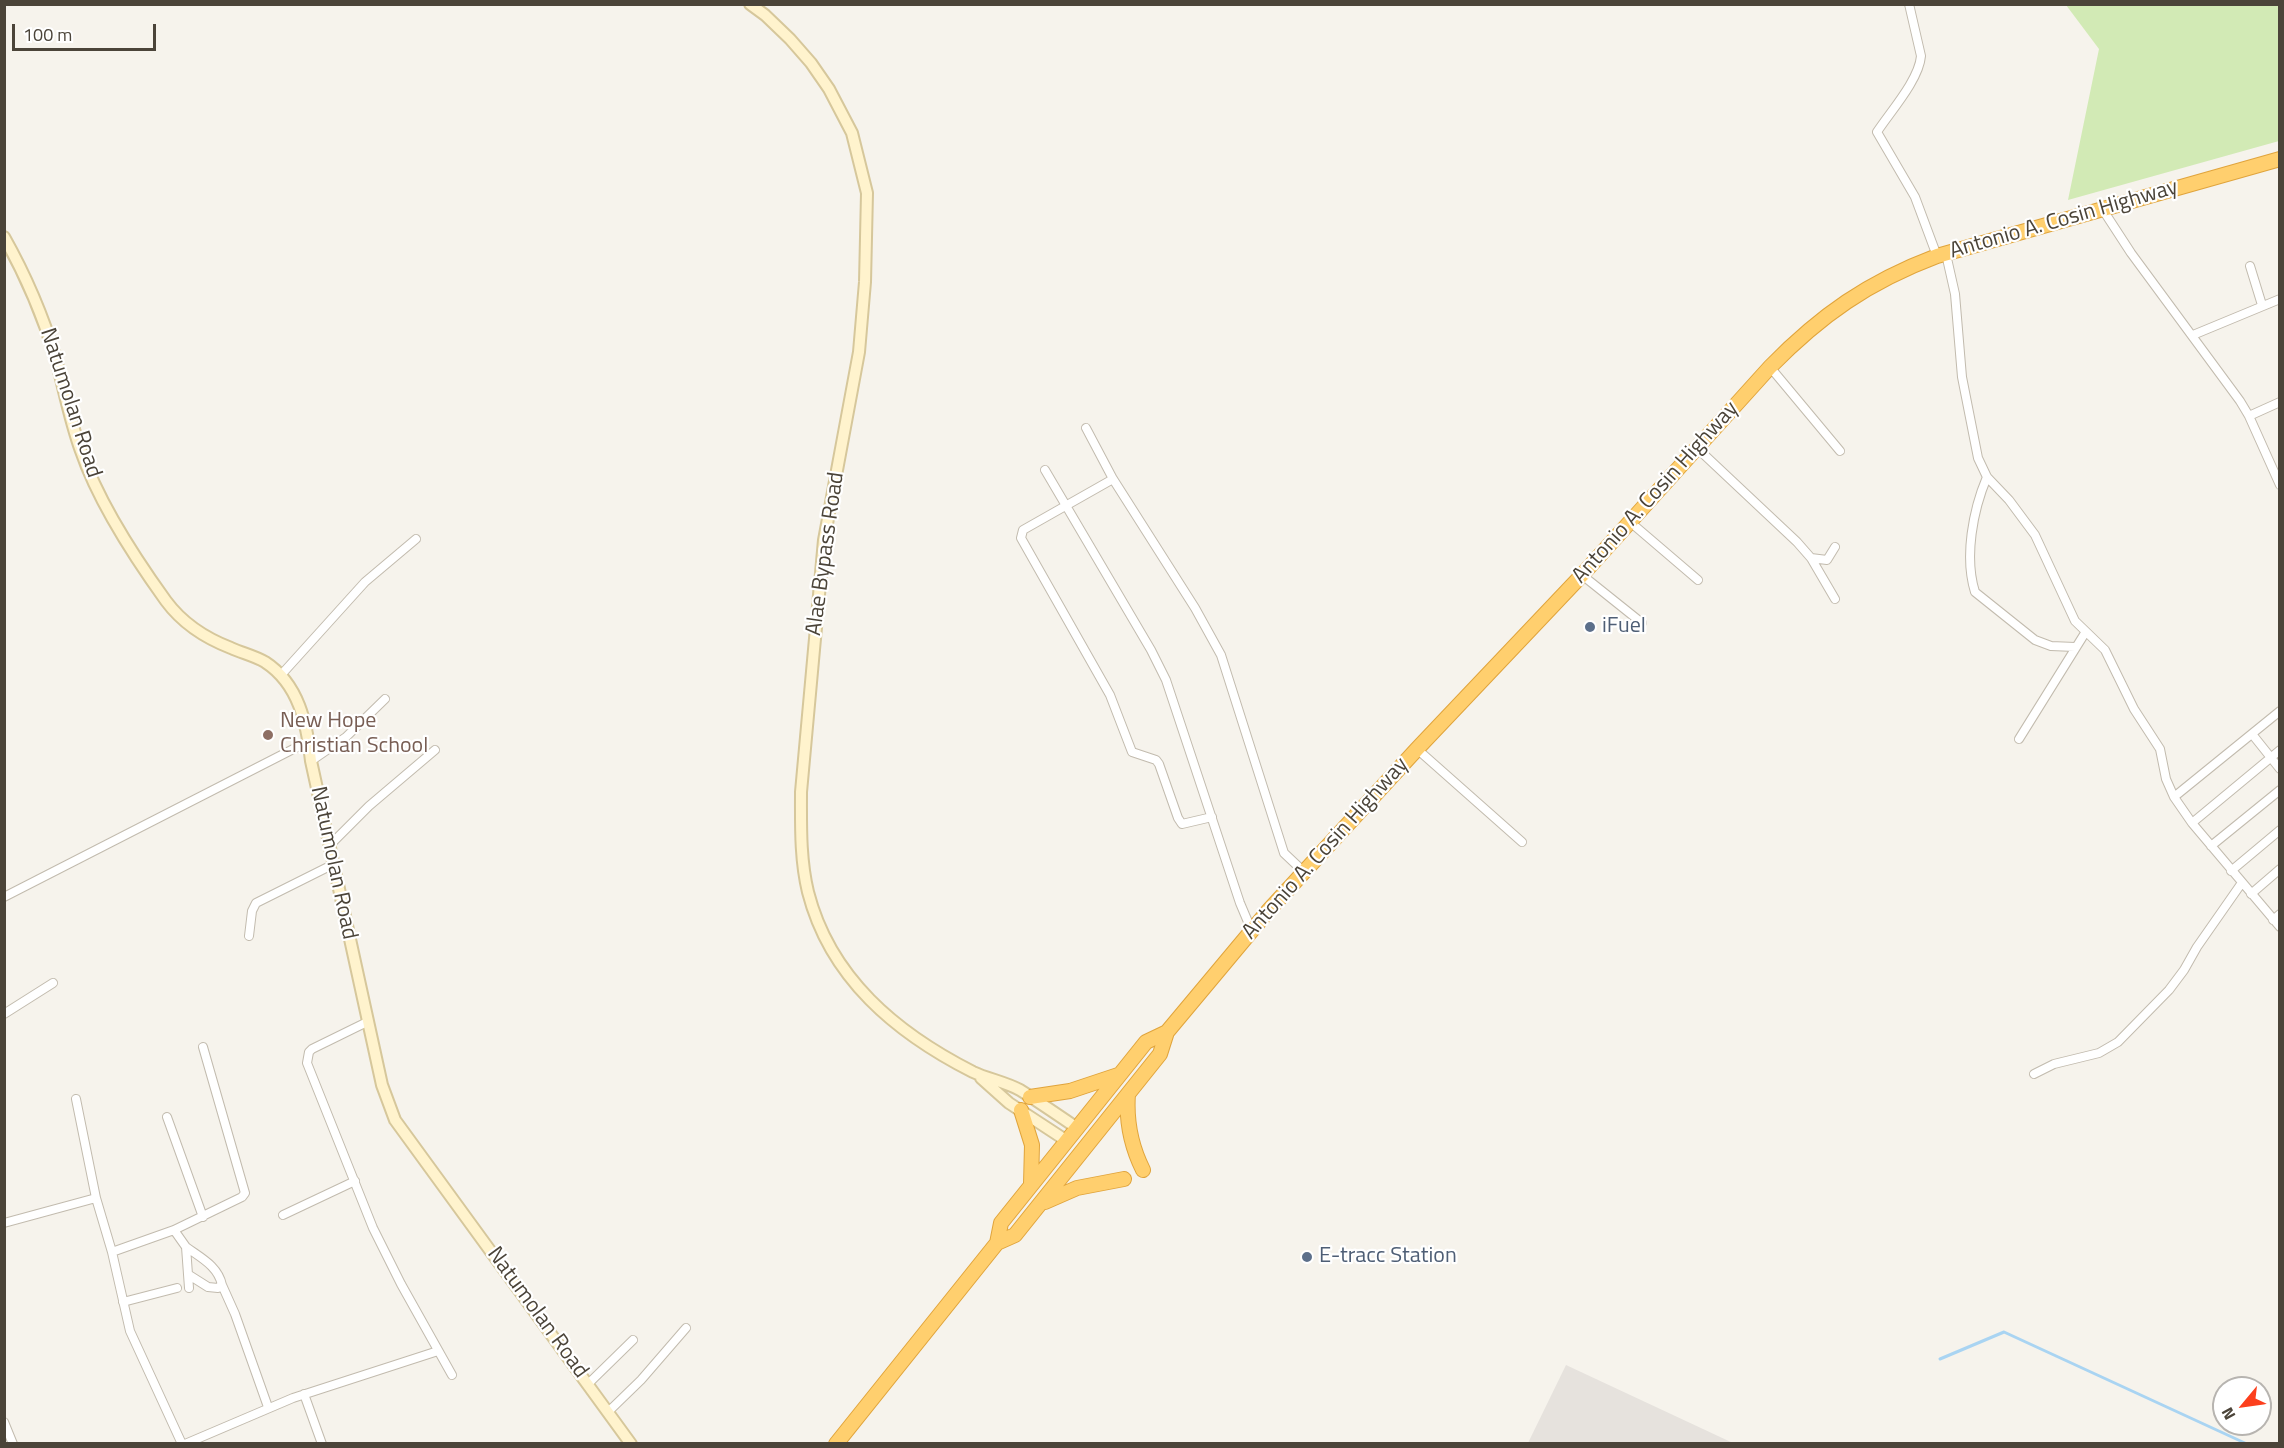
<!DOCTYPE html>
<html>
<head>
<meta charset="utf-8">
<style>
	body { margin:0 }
	#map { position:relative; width:2284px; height:1448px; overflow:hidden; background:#f6f3ec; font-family:"Titillium Web",sans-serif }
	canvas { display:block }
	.frame { position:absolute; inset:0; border:6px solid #4b4439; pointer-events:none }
	.north { position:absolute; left:2212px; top:1376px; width:60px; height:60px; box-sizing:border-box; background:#fff; border:2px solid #b7b4b0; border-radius:50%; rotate:241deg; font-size:16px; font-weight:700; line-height:24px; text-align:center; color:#4b4439 }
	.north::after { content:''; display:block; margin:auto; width:21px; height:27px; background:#fc3f1d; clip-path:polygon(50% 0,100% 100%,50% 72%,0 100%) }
	.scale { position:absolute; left:12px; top:24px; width:144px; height:27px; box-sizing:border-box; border:3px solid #4b4439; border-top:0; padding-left:8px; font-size:18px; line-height:21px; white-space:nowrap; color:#4b4439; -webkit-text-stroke:4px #fff; paint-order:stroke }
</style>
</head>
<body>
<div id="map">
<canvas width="2284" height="1448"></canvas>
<div class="frame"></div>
<div class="north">N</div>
<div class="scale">100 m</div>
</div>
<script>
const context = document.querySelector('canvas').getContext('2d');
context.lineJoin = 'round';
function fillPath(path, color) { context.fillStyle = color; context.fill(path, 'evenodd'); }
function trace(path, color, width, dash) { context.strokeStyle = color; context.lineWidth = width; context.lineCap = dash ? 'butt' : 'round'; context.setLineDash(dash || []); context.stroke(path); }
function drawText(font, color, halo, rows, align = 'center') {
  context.font = font + ' "Titillium Web",sans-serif'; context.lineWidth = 4.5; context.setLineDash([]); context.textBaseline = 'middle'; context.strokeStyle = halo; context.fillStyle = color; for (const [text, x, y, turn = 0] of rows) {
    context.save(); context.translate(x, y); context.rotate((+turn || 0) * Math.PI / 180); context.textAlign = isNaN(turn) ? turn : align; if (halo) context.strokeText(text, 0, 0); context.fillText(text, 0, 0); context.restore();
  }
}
const industrial = new Path2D(`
	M1566,1365L1733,1443H1528Z`);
const green = new Path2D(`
	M2066,5H2279V141L2068,200L2099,49Z`);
const stream = new Path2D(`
	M1940,1359L2004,1332L2247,1444`);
const street = new Path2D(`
	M1909,4L1921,56C1919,80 1890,112 1877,132L1915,197L1937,256
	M2103,210L2131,253L2240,401L2249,416L2280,485
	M1946,254L1955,294L1962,377L1978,458L1987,477L2009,500L2035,535L2075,621L2105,650L2134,709L2160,749L2166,779L2174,797L2192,823L2280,927
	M2250,266L2262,305
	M2193,335L2280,299
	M1770,367L1840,451
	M2249,416L2280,402
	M1086,428L1113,479L1195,608L1221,655L1284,853L1303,871
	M1697,448L1797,542L1811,558L1835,599
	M1045,470L1151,650L1166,680L1240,903L1251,929
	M1987,477C1973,510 1964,557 1975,592L2035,640L2051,646L2075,647
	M1113,479L1023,530L1021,538L1110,695L1132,752L1156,760L1159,764L1178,818L1182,824L1212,817
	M1629,521L1698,580
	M1811,558L1827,560L1835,547
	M1582,575L1642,623
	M281,675L365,582L416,539
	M2252,734L2280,769
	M2019,739L2085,633
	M1417,749L1522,842
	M311,761L346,737L385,699
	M2174,797L2280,711
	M2192,823L2280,750
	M330,845L369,806L435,750
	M2211,846L2280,790
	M2231,871L2280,830
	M2251,894L2280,869
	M4,897L309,741
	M2273,920L2280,914
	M249,936L252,911L256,903L334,864
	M4,1014L53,983
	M367,1022L312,1049L309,1052L307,1063L373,1228L401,1284L452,1375
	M2034,1074L2054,1064L2099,1053L2118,1042L2169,990L2184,970L2197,947L2241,884
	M76,1099L96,1198
	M167,1117L203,1217
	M283,1215L355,1181
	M4,1223L96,1198L112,1252L130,1331L182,1444
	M174,1230L186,1247L189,1288
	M186,1247C201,1258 218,1266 222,1285L218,1288L208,1287L189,1275
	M112,1252L174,1230L242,1197L245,1193L203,1047
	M222,1285L235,1314L268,1407
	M123,1302L177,1288
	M588,1384L633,1340
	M304,1394L322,1444
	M608,1412L641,1380L686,1328
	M4,1422L13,1444
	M185,1444L293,1398L438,1351`);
const secondary = new Path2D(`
	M750,4L765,15L790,39L811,63L829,89L852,133L867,193L865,282L859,352L824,540L801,792C801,825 800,859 808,892C830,978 896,1033 973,1072C988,1079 1005,1082 1020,1090C1039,1102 1058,1115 1077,1128
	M4,237C26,276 43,316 56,359C64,389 70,421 81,451C98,501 135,558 166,601C183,624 205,638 231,648C242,653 255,656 265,662C299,684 307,724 311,761L382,1085L395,1120L631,1444
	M981,1078L1009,1103L1067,1141`);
const highway = new Path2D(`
	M1128,1094C1126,1121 1131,1146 1143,1170
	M1030,1097L1070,1091L1118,1075
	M1021,1110L1032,1145L1031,1184
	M1045,1202L1077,1188L1124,1179
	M997,1243L1001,1223L1146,1042L1167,1032
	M836,1444L997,1243L1015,1235L1160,1054L1167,1032L1269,910L1417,749L1582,575L1770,367C1821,315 1868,282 1937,256L2280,159`);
const markers = [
	[1590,627,6,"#5c6f8a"],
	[268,735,6,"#8d6e63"],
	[1307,1257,6,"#5c6f8a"]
];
const streetNames = [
	["Antonio A. Cosin Highway",2064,220,-16],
	["Natumolan Road",70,403,72],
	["Antonio A. Cosin Highway",1656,493,-48],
	["Alae Bypass Road",826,554,-82],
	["Antonio A. Cosin Highway",1326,849,-48],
	["Natumolan Road",333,863,78],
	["Natumolan Road",537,1313,54]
];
const serviceNames = [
	["iFuel",1602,627],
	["E-tracc Station",1319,1257]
];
const educationNames = [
	["New Hope",280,722],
	["Christian School",280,747]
];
fillPath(industrial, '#e6e2dd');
fillPath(green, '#d2eab5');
trace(stream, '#a9d4f2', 3);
trace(street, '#c2bbae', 10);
trace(secondary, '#d6c79b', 14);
trace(highway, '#e0a43c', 16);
trace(street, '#fff', 8);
trace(secondary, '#fff3cd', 10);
trace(highway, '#ffcf6e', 14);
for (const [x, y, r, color] of markers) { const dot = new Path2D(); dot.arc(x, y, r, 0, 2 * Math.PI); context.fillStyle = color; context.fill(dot); trace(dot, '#fff', 2); }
drawText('22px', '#4b4439', '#fff', streetNames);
drawText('22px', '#4e5e75', '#fff', serviceNames, 'left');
drawText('22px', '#785e54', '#fff', educationNames, 'left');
</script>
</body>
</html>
